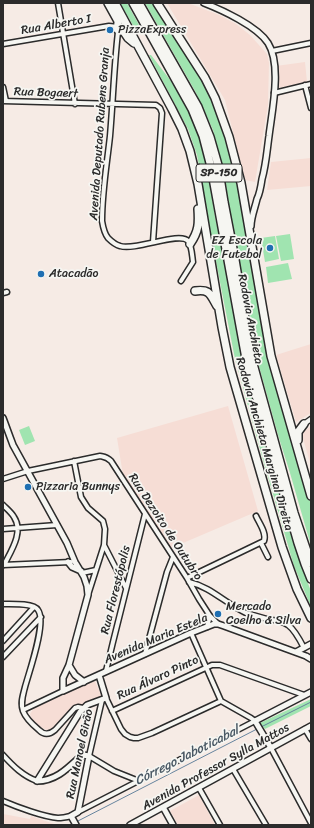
<!DOCTYPE html>
<html>
<head>
<meta charset="utf-8">
<style>
	body { margin:0 }
	#map { position:relative; width:314px; height:828px; overflow:hidden; background:#f6ebe5; font-family:Sriracha,sans-serif }
	canvas { display:block }
	.frame { position:absolute; inset:0; border:4px solid #2b2b2b; pointer-events:none }
</style>
</head>
<body>
<div id="map">
<canvas width="314" height="828"></canvas>
<div class="frame"></div>
</div>
<script>
const context = document.querySelector('canvas').getContext('2d');
context.lineJoin = 'round';
function fillPath(path, color) { context.fillStyle = color; context.fill(path, 'evenodd'); }
function trace(path, color, width, dash) { context.strokeStyle = color; context.lineWidth = width; context.lineCap = dash ? 'butt' : 'round'; context.setLineDash(dash || []); context.stroke(path); }
function drawText(font, color, halo, rows, align = 'center') {
  context.font = font + ' Sriracha,sans-serif'; context.lineWidth = 3.5; context.setLineDash([]); context.textBaseline = 'middle'; context.strokeStyle = halo; context.fillStyle = color; for (const [text, x, y, turn = 0] of rows) {
    context.save(); context.translate(x, y); context.rotate((+turn || 0) * Math.PI / 180); context.textAlign = isNaN(turn) ? turn : align; if (halo) context.strokeText(text, 0, 0); context.fillText(text, 0, 0); context.restore();
  }
}
const built = new Path2D(`
	M167,3H188L219,15L236,24L250,35L267,54L269,63L268,105L255,182L245,180L225,100Z
	M305,62L307,82L278,88L276,66Z
	M311,158V186L267,190L271,162Z
	M311,344V413L296,422L276,355Z
	M228,406L258,511L169,549L123,475L117,438Z
	M311,426V466L302,435L303,432Z
	M95,681L101,695L100,699L84,705H78L68,712L52,729L48,731L34,723L30,714L34,708Z
	M199,795L215,825H178L170,811Z
	M3,814L30,819L31,816L54,824H59L58,825H3Z`);
const green = new Path2D(`
	M120,3H127L139,25L134,27Z
	M145,3H155L202,80L210,97L225,136L233,162L237,181L275,381L311,501V546L290,473L278,435L257,359L231,219L225,178L213,130L204,110L195,91Z
	M149,55H151L171,81L186,107L200,137L207,163L215,217L228,277L240,349L246,376L301,566L311,591V607L294,566L263,460L235,359L213,246L204,193L197,155L188,129Z
	M290,234L294,259L281,261L276,236Z
	M275,236L279,259L265,262L261,238Z
	M288,263L292,279L268,283L266,267Z
	M29,426L35,441L25,445L19,430Z
	M311,699V706L265,729L260,723Z`);
const stream = new Path2D(`
	M261,727L311,702
	M76,822L257,729`);
const minor = new Path2D(`
	M58,3L75,104
	M3,44L109,26C114,26 118,27 118,32C114,67 113,101 110,136C107,164 102,192 102,221C103,227 104,233 108,238C111,241 116,245 120,246C136,251 180,231 188,241C192,246 192,256 193,262L181,281
	M272,51L311,43
	M305,85L311,108
	M3,87L6,101
	M274,93L311,84
	M3,101L156,105L160,108L162,113L153,242
	M3,293L7,292
	M304,424L311,419
	M74,461L81,497L88,508L103,521L105,529L104,545L88,595
	M3,479L28,471L100,456C105,457 107,457 111,461L187,578L199,599L210,616L218,624
	M3,505C7,509 11,512 14,517C24,532 11,551 4,565
	M3,529L57,525
	M261,543L268,557
	M104,545L126,588
	M3,565L71,562
	M82,573L96,570
	M187,578L264,541C267,533 259,523 256,516
	M189,582C211,587 226,604 246,613C253,615 260,617 267,619C274,620 282,621 288,625C295,630 300,640 304,648
	M3,604C11,604 34,603 38,610C47,622 29,672 25,687C23,695 20,703 23,711C26,719 33,725 39,730C44,735 49,735 55,730L75,708L78,707L83,708
	M207,627L210,616
	M3,641L34,607
	M145,654L167,572L173,557
	M3,657L41,617
	M106,671L113,642L145,514
	M106,698L121,729L125,734L130,737L134,738H138L152,733L221,701
	M102,700L89,756L114,771L139,781
	M23,710L63,691
	M112,711L212,665H220L304,695
	M305,729L311,739
	M271,748L311,823
	M3,755C13,766 23,776 37,781
	M233,769L266,825
	M199,788L220,825
	M3,801C17,807 44,817 58,818C63,818 67,817 71,816
	M78,812L255,721L251,718L221,701L191,633`);
const tertiary = new Path2D(`
	M204,3C222,10 257,26 268,43C282,65 272,111 269,136C267,150 266,165 262,179C261,186 260,193 257,199C255,208 251,217 251,226
	M3,418L10,437L13,445L67,543L75,562L84,577L87,586L88,595L69,665L63,678V691L191,633L214,624H218L224,626L306,656L311,659
	M68,562L72,567L81,571
	M296,652L311,644
	M69,665L75,675L84,682
	M271,748L255,721L311,692
	M37,781C56,781 68,768 81,756L83,755L89,756L78,812L71,816L76,825
	M37,781L80,712L87,705L106,698L99,675
	M163,807L173,825
	M130,825L311,726`);
const trunk = new Path2D(`
	M108,3L118,21V23L117,29
	M115,3L172,109L182,129L190,151L198,184L222,327L230,367L282,547L297,589L311,618
	M157,3L205,78L215,98L229,137L241,183L271,356L311,496
	M118,30L124,32L128,38L134,43
	M190,244C199,231 199,223 198,209
	M195,291C210,289 210,294 217,306
	M298,440V432L304,424`);
const motorway = new Path2D(`
	M133,3L192,109L203,136L211,167L247,364L298,543L305,564L311,579
	M139,3L198,107L210,137L218,165L224,202L234,254L252,360L294,513L311,563`);
const markers = [
	[110,30,4,"#1f6fb2"],
	[270,248,4,"#1f6fb2"],
	[41,274,4,"#1f6fb2"],
	[28,487,4,"#1f6fb2"],
	[218,614,4,"#1f6fb2"]
];
const shields = [
	[219,173,46]
];
const shieldNames = [
	["SP-150",219,173]
];
const streetNames = [
	["Rua Alberto I",56,25,-10],
	["Rua Bogaert",46,93,2],
	["Avenida Deputado Rubens Granja",100,134,-86],
	["Rodovia Anchieta",250,319,79],
	["Rodovia Anchieta Marginal Direita",264,444,74],
	["Rua Dezoito de Outubro",165,527,57],
	["Rua Florestópolis",116,590,-76],
	["Avenida Maria Estela",156,639,-23],
	["Rua Álvaro Pinto",158,678,-25],
	["Rua Manoel Girão",80,754,-78],
	["Avenida Professor Sylla Mattos",216,767,-29]
];
const poiNames = [
	["PizzaExpress",118,30],
	["EZ Escola",262,241,"right"],
	["de Futebol",262,255,"right"],
	["Atacadão",49,274],
	["Pizzaria Bunnys",36,487],
	["Mercado",226,607],
	["Coelho & Silva",226,621]
];
const waterNames = [
	["Córrego Jaboticabal",187,756,-27]
];
fillPath(built, '#f6ddd5');
fillPath(green, '#a0e4b0');
trace(stream, '#66849e', 1);
trace(minor, '#2b2b2b', 7);
trace(tertiary, '#2b2b2b', 8);
trace(trunk, '#2b2b2b', 10);
trace(motorway, '#2b2b2b', 10);
trace(minor, '#f6f6f2', 4);
trace(tertiary, '#f6f6f2', 5);
trace(trunk, '#f6f6f2', 7);
trace(motorway, '#f6f6f2', 7);
for (const [x, y, r, color] of markers) { const dot = new Path2D(); dot.arc(x, y, r, 0, 2 * Math.PI); context.fillStyle = color; context.fill(dot); trace(dot, '#f6f6f2', 1.5); }
for (const [x, y, w] of shields) { const box = new Path2D(); box.roundRect(x - w / 2, y - 9, w, 18, 3); context.fillStyle = '#f6f6f2'; context.fill(box); trace(box, '#2b2b2b', 1); }
drawText('bold 11px', '#2b2b2b', null, shieldNames);
drawText('12px', '#2b2b2b', '#f6f6f2', streetNames);
drawText('12px', '#2b2b2b', '#f6f6f2', poiNames, 'left');
drawText('italic 13px', '#495864', '#f6f6f2', waterNames);
</script>
</body>
</html>
